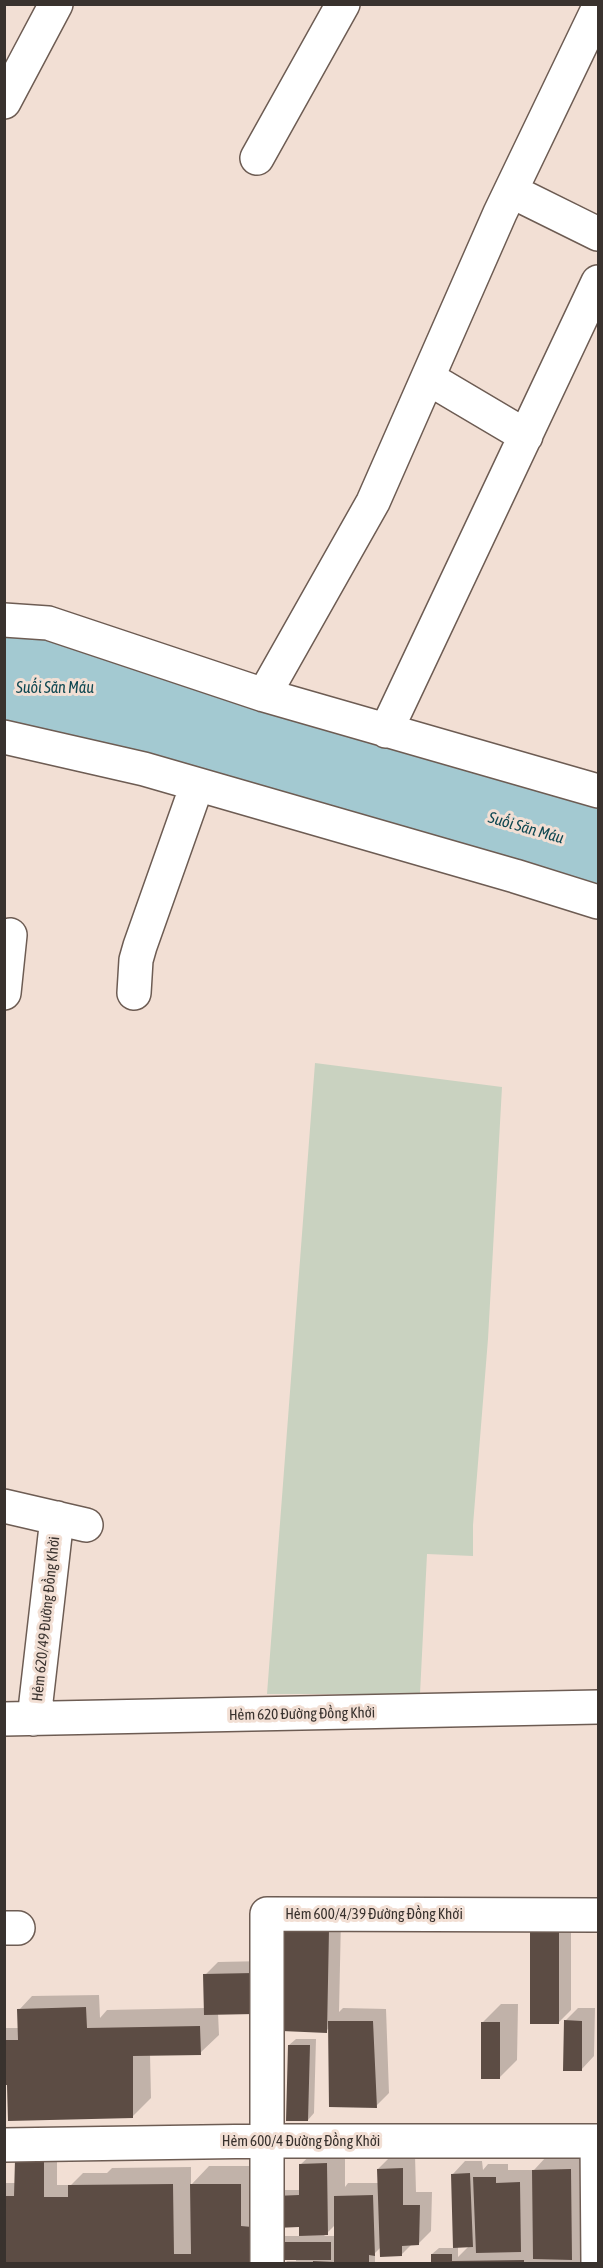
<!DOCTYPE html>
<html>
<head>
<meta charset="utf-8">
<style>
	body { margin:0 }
	#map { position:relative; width:603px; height:2268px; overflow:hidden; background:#f2dfd4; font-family:"Asap Condensed",sans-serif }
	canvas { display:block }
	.frame { position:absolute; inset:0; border:6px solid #39322e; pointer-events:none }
</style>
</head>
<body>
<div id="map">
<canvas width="603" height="2268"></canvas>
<div class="frame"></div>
</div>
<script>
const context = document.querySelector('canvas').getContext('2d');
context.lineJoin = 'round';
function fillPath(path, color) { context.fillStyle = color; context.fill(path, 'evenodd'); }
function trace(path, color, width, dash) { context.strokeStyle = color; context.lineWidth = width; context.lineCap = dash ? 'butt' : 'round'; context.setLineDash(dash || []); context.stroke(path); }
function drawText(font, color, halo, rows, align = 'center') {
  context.font = font + ' "Asap Condensed",sans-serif'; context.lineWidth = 6; context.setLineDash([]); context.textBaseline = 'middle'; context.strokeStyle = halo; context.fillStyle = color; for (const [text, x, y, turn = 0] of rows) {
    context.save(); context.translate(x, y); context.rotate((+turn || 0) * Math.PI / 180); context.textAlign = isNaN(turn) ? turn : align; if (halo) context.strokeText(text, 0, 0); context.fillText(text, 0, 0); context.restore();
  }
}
const green = new Path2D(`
	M315,1063L502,1087L488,1339L473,1525V1556L427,1554L420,1694H267Z`);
const water = new Path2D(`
	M4,631L47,634L598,803V890L5,726Z`);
const shadow = new Path2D(`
	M571,1917V2010L558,2023L532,1930Z
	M341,1918L339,2012L343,2008L386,2009L389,2093L376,2106L330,2027L326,2031L286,1929Z
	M266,1961L218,2013L219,2035L200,2053L150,2054L151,2098L133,2116L4,2083V2028H19V2010L32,1996L99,1995L100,2018L107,2010L205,2008V1975L218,1962Z
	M501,2004H518L517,2060L499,2078L483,2022Z
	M578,2008H595L594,2056L581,2070L565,2021Z
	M296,2039H316L314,2113L308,2120L289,2045Z
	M345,2146V2187L348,2183H379L378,2169L391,2156L415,2155L416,2192H432L431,2231L418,2244H412L401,2255L381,2247L375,2253V2264H285L287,2261H296V2258L4,2264V2183H16L57,2147V2185H71L83,2173H107L112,2168L191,2167V2185L209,2166H258L280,2236H301V2223L277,2226L283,2190H301L300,2165L319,2147ZM335,2225V2236H324Z
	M583,2156L585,2245L581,2248V2264H432V2254L439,2248H454L452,2175L465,2161H482L483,2170L488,2164H508V2170H534L546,2157ZM458,2246H469L458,2257Z`);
const building = new Path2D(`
	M285,1929L329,1930L327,2033L282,2031Z
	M530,1929H559V2024H530Z
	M253,1973L254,2014L204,2015L203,1974Z
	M86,2007L87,2028L200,2026L201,2055L133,2056V2118L8,2121L7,2085H5V2040H18L17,2009Z
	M564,2020L582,2021V2071H563Z
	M328,2021H373L377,2108L329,2107Z
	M481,2022H500V2079H481Z
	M288,2045H310L308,2121H286Z
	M15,2160H44V2197H68V2185L173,2184L174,2254H191L190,2184H241V2226L252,2227L253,2264H4V2196H14Z
	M327,2163L328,2235L299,2236V2227L275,2228V2196L299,2195V2164Z
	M403,2168V2205H420L419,2245L402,2246V2256L380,2257L377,2169Z
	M571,2169L572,2260L533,2259L532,2170Z
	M470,2173L473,2247L453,2248L451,2174Z
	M473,2177H496V2183L520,2182L521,2252L476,2253Z
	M373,2195L375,2256L369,2255V2264H313V2261L334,2262V2196Z
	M272,2242H331V2260H271Z
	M431,2254H452V2261L524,2260V2264H431Z`);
const minor = new Path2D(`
	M4,102L56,4
	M257,158L343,4
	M511,191L598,234
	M428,378L526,436
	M4,620L48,623L264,695L598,791
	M264,695L373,502L500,213L598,9
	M386,731L598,282
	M4,737L144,769L515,876L598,902
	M4,993L10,935
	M134,993L136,960L140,946L197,785
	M4,1506L86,1525
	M4,1719L598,1707
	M34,1719L57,1518
	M4,1928H18
	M597,2141L598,2264
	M4,2145L268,2141H598
	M267,2264V1914L598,1915`);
const streetNames = [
	["Hẻm 620/49 Đường Đồng Khởi",46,1619,-84],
	["Hẻm 620 Đường Đồng Khởi",302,1714,-1],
	["Hẻm 600/4/39 Đường Đồng Khởi",374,1914],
	["Hẻm 600/4 Đường Đồng Khởi",301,2141]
];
const waterNames = [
	["Suối Săn Máu",55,688],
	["Suối Săn Máu",526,828,16]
];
fillPath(green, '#c9d2c0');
fillPath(water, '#a3c9d1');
fillPath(shadow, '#0003');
fillPath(building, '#5c4c44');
trace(minor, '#6d5c53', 36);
trace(minor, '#fff', 33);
drawText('15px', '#39322e', '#f2dfd4', streetNames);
drawText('italic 16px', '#0e4751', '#f2dfd4', waterNames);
</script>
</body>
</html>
